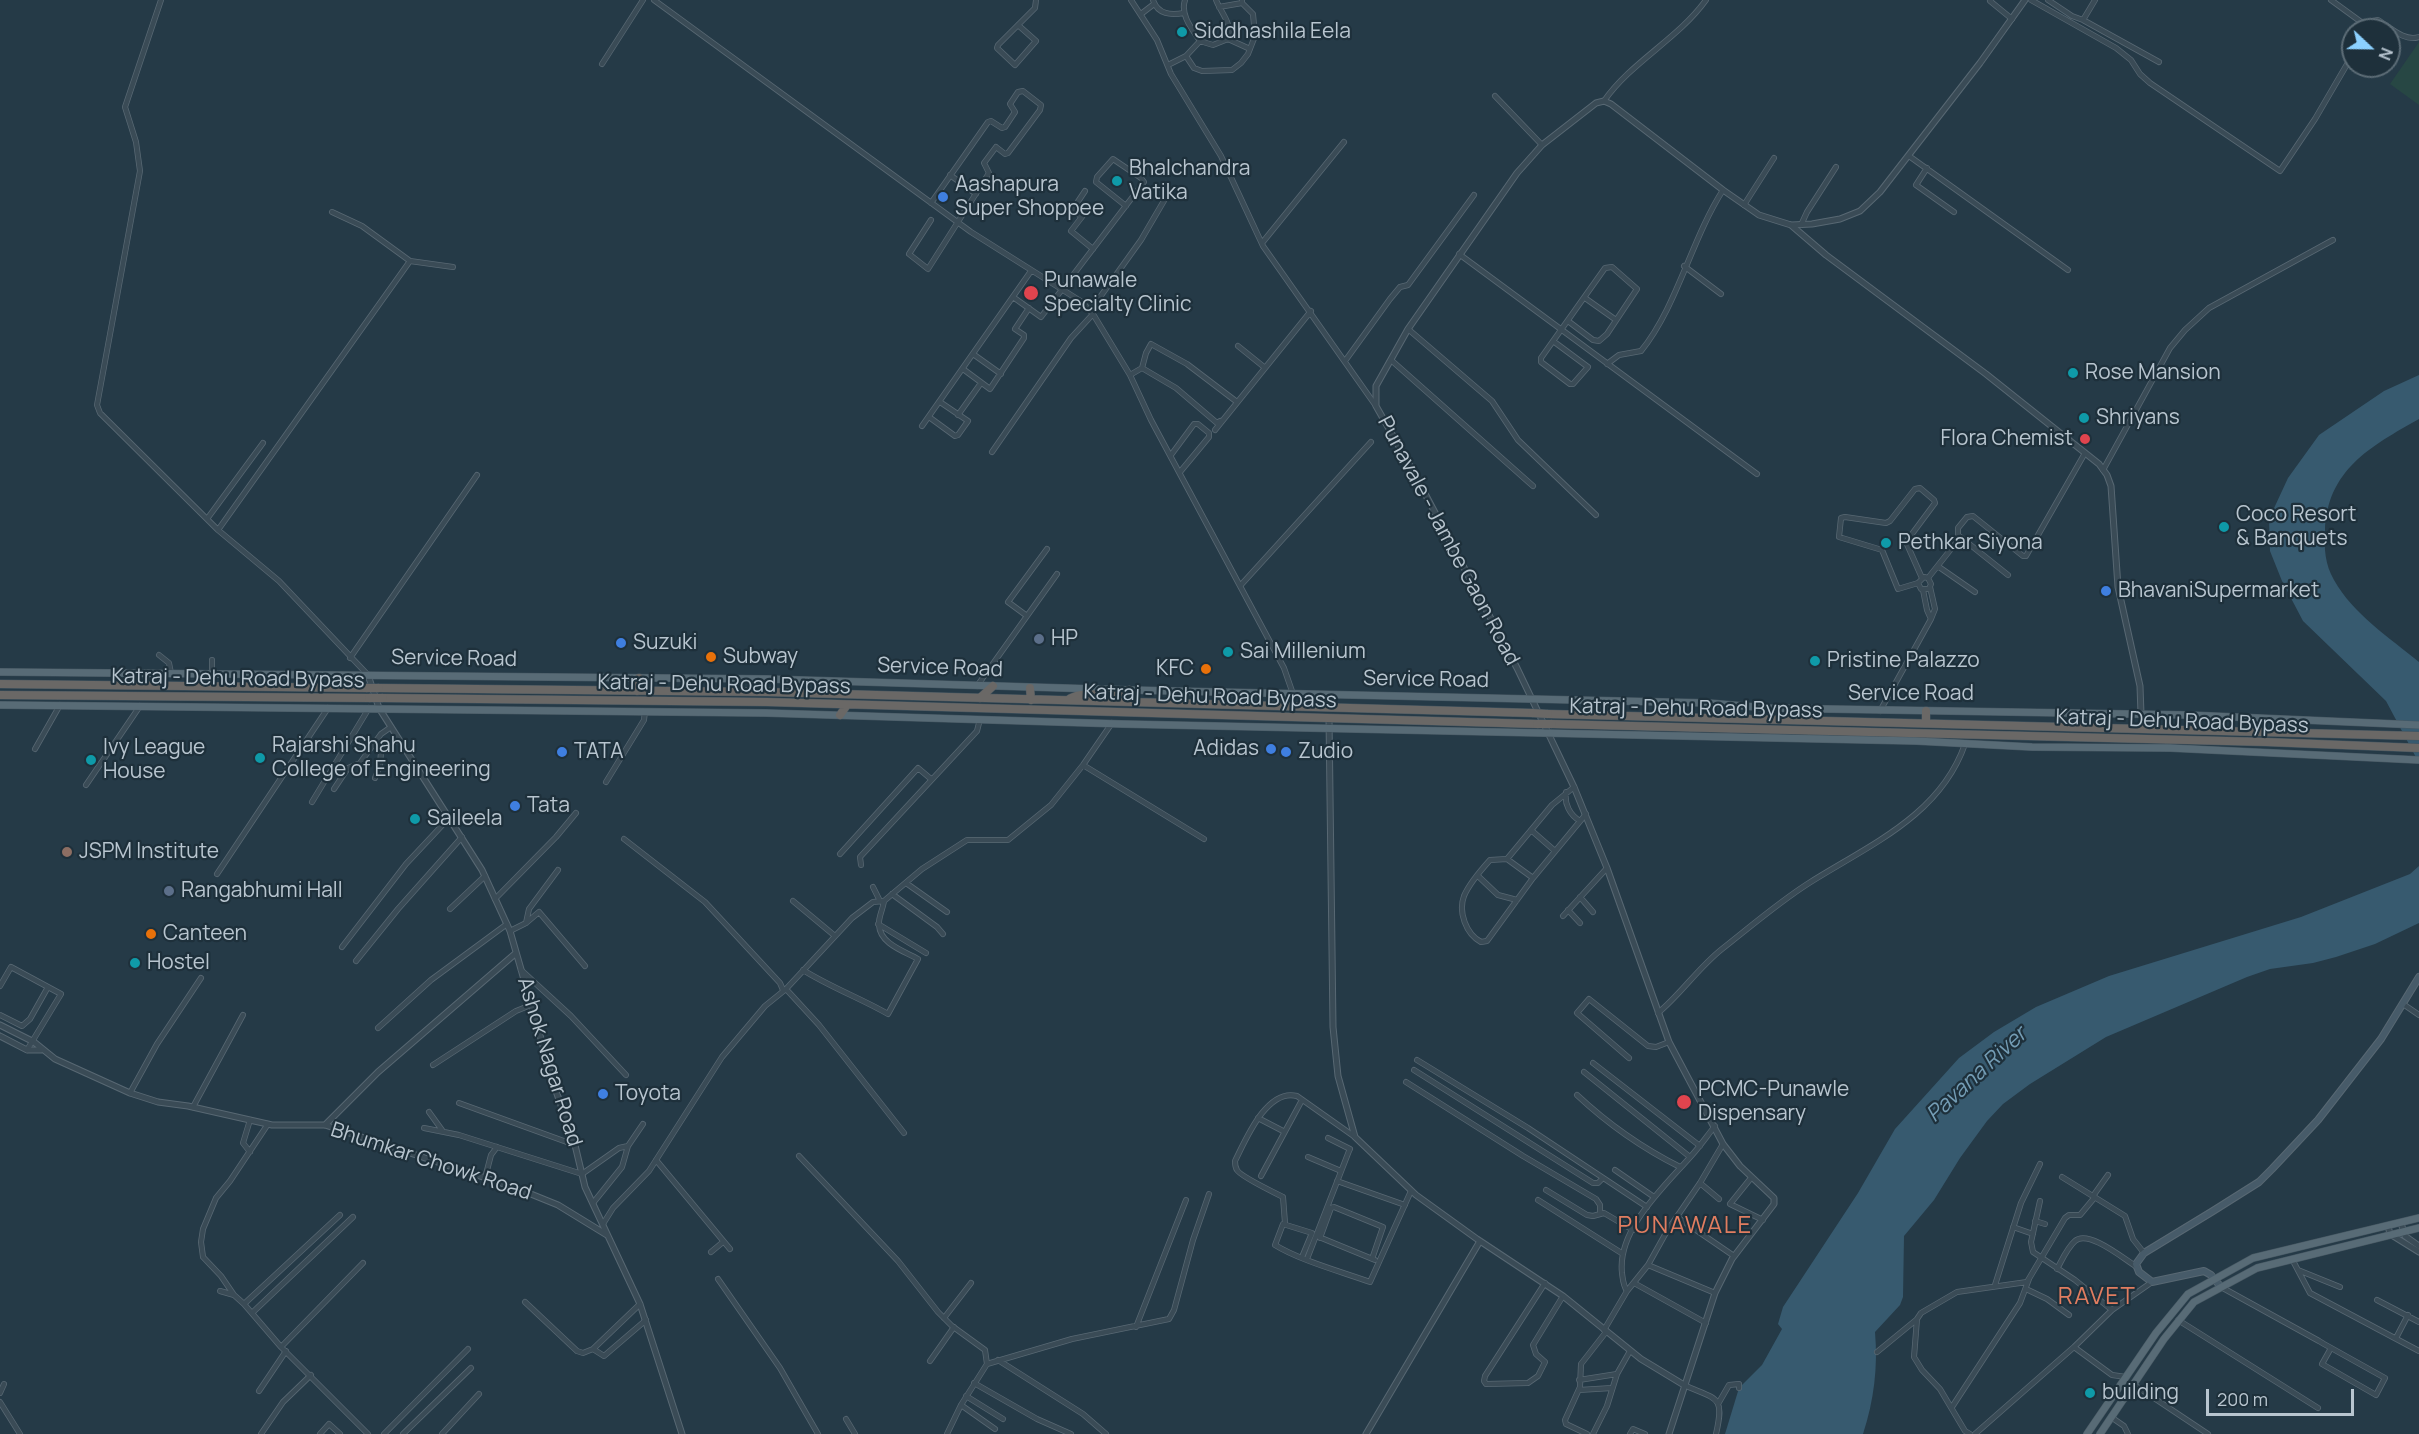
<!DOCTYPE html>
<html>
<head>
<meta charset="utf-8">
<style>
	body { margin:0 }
	#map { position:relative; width:2419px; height:1434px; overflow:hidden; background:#253a47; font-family:Manrope,sans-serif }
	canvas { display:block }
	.north { position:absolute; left:2341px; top:18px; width:60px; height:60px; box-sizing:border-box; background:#1e303b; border:2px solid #5c6c76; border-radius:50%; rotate:112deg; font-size:16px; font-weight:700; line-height:24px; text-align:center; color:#b8c5cf }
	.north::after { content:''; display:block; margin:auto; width:21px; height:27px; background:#8cd1ff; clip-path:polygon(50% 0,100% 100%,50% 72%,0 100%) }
	.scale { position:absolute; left:2206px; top:1389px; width:148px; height:27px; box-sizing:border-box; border:3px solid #b8c5cf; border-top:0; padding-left:8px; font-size:18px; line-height:21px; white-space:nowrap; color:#b8c5cf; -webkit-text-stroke:4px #1e303b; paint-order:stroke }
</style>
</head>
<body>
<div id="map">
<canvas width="2419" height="1434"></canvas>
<div class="north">N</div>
<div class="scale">200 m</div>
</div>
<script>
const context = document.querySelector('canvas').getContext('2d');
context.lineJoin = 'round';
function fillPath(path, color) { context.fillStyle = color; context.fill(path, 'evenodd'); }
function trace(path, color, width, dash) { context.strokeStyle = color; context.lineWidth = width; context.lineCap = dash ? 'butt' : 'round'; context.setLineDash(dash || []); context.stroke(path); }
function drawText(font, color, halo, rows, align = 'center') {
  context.font = font + ' Manrope,sans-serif'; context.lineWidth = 4.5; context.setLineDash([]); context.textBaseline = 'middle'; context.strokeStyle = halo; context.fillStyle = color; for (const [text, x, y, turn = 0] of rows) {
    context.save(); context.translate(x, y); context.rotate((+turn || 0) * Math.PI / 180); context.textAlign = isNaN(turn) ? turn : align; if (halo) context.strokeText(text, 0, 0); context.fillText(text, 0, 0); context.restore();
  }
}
const green = new Path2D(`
	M2419,42V105L2390,84Z`);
const water = new Path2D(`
	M2419,375V419C2371,446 2327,470 2325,531C2324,549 2325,564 2334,580C2353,614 2390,638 2419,662V763L2386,701L2303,621L2282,581L2270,551L2269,519L2288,478L2319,435L2384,391Z
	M2419,866V923L2375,944L2336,957L2313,963L2270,969L2247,977L2106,1037L2030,1084L2003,1104L1987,1121L1960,1158L1934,1200L1904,1236L1903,1297L1900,1305L1875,1332C1878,1367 1874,1400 1863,1434H1725L1739,1388L1762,1365L1782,1329L1778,1324L1783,1307L1858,1193L1895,1129L1959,1058L1994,1032L2036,1007L2109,976L2301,917L2410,874Z`);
const minor = new Path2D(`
	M161,0L125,107L136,142L140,171L97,405L100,413L218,530L279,581L368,675
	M654,0L971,232L1082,302L1093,314L1130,375L1151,420L1284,668L1293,694
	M1131,0L1157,40L1171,74L1221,156L1263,246L1376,406
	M1153,0C1158,15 1171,15 1184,13
	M1185,0C1180,15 1192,29 1200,41L1213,45L1228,39C1232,22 1222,15 1216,0
	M1991,0L1990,1L2012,19
	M2031,0L2116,48L2131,60L2140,74L2150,83L2280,171L2315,119L2353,54
	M2048,0L2072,16L2083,20L2095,0
	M2331,0L2368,27L2373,21L2378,20C2390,27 2404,42 2419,37
	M1219,7L1242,3
	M1141,14L1154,4
	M2083,20L2159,62
	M1018,25L1036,41L1015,65L997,48L998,45L1035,8L1036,0
	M1228,39L1250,49
	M1186,56L1194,68L1202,71L1232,70L1241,63L1248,54L1255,36L1253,14L1242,3V0
	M602,64L643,0
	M1168,65L1186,56L1200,41
	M1495,96L1542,145
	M1604,101C1631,62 1678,39 1706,0
	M1909,156L2068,270
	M1927,168L1916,185L1954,212
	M950,175L976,194
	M1744,205L1774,158
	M1088,209L1071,231L1093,249
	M332,212L362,226L410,261
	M1081,217L1073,209L1085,191
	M931,220L909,254L928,269L989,173L984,163L996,147L1005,154L1008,153L1040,110L1041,105L1023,91L1018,92L1010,104L1015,112L1005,127L1002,128L991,121L988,122L931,203
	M1801,225L1807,212L1836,167
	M1262,243L1344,142
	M1459,254L1757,474
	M1684,266L1721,294
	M1013,297L1041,317L1144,182L1141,178L1113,159L1097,177L1096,182L1126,206
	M1585,298L1616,320
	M1090,311L1141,240L1165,199
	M1408,329L1492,401L1518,440L1596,515
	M1553,341L1588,367L1573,384H1570L1541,362V358L1605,268L1612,267L1637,289L1607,334L1599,341L1593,340L1568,321
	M1238,346L1264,367
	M973,354L1001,374
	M1391,360L1533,486
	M1345,361L1390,299L1400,287L1408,285L1474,195
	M1607,364L1619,355L1641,351C1677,307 1691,240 1723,190
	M1142,368L1146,353L1151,344L1187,364L1237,402
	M963,369L990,389L1024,338V335L1015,329L1029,308
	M1130,375L1142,368L1176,388L1217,423L1220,421
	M958,415L981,383
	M929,417L955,436L958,435L968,421L940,402
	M922,426L1031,271
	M1215,430L1311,311
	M992,452L1071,338L1093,314
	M1171,455L1194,424H1198L1209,433V437L1180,472
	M2103,470L2170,348L2185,330L2209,308L2333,240
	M207,519L263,443
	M218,530L410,261L453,267
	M1939,567L1975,592
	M2008,575L1958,535V528L1967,517L1973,516L2023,556H2026L2085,453
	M1928,578L1955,544
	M1918,583L1921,589H1929L1931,584L1928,578L1924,577L1918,583L1898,589L1882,550L1839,537L1841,518L1845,517L1886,523L1890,521L1915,489L1920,488L1934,500L1935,503L1906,542L1922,578
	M1240,586L1371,442
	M1923,590L1927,610L1931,619L1935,609L1930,587
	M1027,616L1008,602L1047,549
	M159,655L169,663L171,673
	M350,658L477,475
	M212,673V660
	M977,686L1057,574
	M1880,711L1931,619
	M35,749L60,705
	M1083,765L1204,839
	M375,778L380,766L381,751L399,739
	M606,782L644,720L645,711
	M86,785L140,706
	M334,789L348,768L360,763L381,734L391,727
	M1566,792C1564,804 1570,815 1580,821
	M312,802L369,708
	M1531,830L1555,851
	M624,839L705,902L780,983L783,990
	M840,854L918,768L931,779
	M1507,859L1552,805L1574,787
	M861,865L860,857L977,731L980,719
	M217,874L328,708
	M1478,876L1498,895L1517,900
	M1533,878L1507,859L1490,860C1481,870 1469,884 1464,896C1458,912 1466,934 1481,942L1487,941L1533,878L1586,814
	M906,883L947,912
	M873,887L880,901
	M892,894L937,927L943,934
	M1580,897L1593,912
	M495,899L556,837L576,813
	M793,901L835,936
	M450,909L485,876
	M1568,910L1580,923
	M1563,916L1607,868
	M526,923L539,912L585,966
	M878,924L926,953
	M510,931L526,923L529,909L558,870
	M342,947L406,864L450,817
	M356,961L398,909L462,837
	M521,970L571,1016L626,1075
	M803,970C830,987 860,998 888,1014L918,959C904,951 880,944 879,925C878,918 883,909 884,901
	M0,986L11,967L61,994L27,1050
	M786,989L819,1025L904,1133
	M2403,1004L2419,1015
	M1658,1013C1681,994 1698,968 1722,949C1750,927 1779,902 1809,883C1869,845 1940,816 1965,744
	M0,1015L22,1026L30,1019L48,987
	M378,1028L431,980L507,924
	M1629,1058L1577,1013L1589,999L1648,1046L1656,1047L1669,1042
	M1417,1060L1528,1128L1647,1207
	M1593,1063L1700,1146
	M433,1065L516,1011L531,1005
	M1414,1070L1593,1183H1598L1603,1178
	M1584,1072L1690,1157
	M1406,1082L1523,1156L1596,1199L1600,1205V1213
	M130,1093L157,1044L201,978
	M1577,1095C1609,1125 1642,1148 1680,1167
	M459,1103L575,1145
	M193,1107L243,1015
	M429,1112L442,1130
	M1258,1118L1283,1131
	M424,1128L459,1135L582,1174L619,1148L628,1146L643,1124
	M250,1152L243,1143L250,1120
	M799,1156L898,1261L938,1312L952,1326L985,1350L987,1364
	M1308,1157L1341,1171
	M656,1160L730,1249
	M1615,1170L1654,1197
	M1261,1176L1302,1100
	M2062,1177L2125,1216L2133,1239L2144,1253
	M485,1178L491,1155L497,1147
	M1751,1178L1730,1204L1763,1220
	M1337,1181L1405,1205
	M1700,1183L1719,1199
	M1546,1190L1587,1215L1593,1216L1604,1213L1633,1230
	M2093,1196L2108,1175
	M1538,1200L1623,1254
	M2040,1201L2031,1242L2033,1252L2075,1280L2112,1310
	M593,1203L622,1167L628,1146
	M1677,1217L1734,1256
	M2035,1221L2045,1224
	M1285,1223L1283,1197C1275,1193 1240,1176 1237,1170C1235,1167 1235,1165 1235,1161C1246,1139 1267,1088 1297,1096L1355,1137
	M603,1224L613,1208L649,1171L722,1057L765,1006L786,989L852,918L873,902L884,901L922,869L967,840H1008L1051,805L1083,765L1112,723
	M2013,1227L2033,1234
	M1319,1237L1375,1260
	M1320,1238L1331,1208L1334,1207L1383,1227L1372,1259
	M711,1252L723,1242
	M1302,1257L1312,1233L1283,1224L1275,1245C1299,1260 1342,1272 1370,1282L1411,1191
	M1307,1259L1349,1151L1350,1149L1328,1138
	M2292,1259L2310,1293L2419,1351
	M1648,1265L1715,1293
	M2057,1269C2062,1260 2067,1248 2075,1241C2088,1229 2124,1259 2137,1267
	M2298,1270L2340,1287
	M718,1279L780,1368L818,1434
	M1545,1283L1485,1376L1484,1381L1486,1384L1528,1383L1538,1376L1545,1362L1536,1354L1533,1345L1563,1296
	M1634,1283L1706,1323
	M1995,1285L2021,1203L2040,1164
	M2221,1287L2319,1341L2324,1344L2385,1378L2376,1395L2322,1364L2331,1348
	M2026,1289L2047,1299L2069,1315
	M220,1291L234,1295L244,1304L281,1347L368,1434
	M1627,1291C1623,1285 1623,1280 1622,1273C1617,1229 1665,1186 1692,1155C1700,1146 1707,1136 1715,1126
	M234,1295L221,1276L203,1257L201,1242L203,1229L216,1198L230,1181L268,1124
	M2377,1300L2419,1322
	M525,1302L577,1351L583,1353L593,1349L640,1304
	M244,1304L340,1215
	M252,1313L353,1217
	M944,1318L971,1283
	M2178,1320L2318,1408
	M1136,1327L1186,1200
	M1604,1330L1627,1291L1648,1265L1667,1231L1700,1183L1723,1144
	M2396,1338L2408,1315
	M281,1347L363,1263
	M2074,1347L2112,1375L2126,1377
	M593,1349L604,1356L646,1320
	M1877,1352L1916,1320
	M998,1360L1083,1414L1106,1434
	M930,1361L954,1327
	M1579,1380L1617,1374L1630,1351
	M974,1383L1037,1419L1071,1434
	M2133,1384L2208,1434
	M1684,1385C1717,1400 1725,1395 1716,1434
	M1579,1390L1612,1388
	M259,1391L286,1351
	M0,1393L4,1384
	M966,1396L1003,1419
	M0,1402L20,1434
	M1718,1404L1729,1385L1739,1384V1388
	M961,1405L995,1429
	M1952,1407L2020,1303L2029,1279
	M2111,1417L2124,1426L2128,1434
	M846,1419L855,1434
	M261,1434L283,1402L311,1375
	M320,1434L329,1424L340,1434
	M384,1434L468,1349
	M403,1434L471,1368
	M442,1434L479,1394
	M947,1434L961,1405L987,1364L1072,1339L1169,1319L1174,1310L1193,1240L1209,1194
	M1587,1434L1566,1424L1565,1420L1580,1387L1581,1364L1606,1332
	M1593,1434L1607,1406L1617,1374
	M1630,1434L1633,1429L1645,1434
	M1970,1434L1965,1431L1940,1389L1922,1370L1914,1357L1917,1319L1921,1313L1957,1292L2027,1282L2065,1218L2069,1215H2080L2095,1197
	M1975,1434L2074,1347L2112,1310L2152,1282`);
const tertiary = new Path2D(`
	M1791,225L1826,255L1986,374L2099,464L2107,475L2111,486L2118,587L2140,686L2141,714
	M368,675L379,708L482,870L510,931L556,1091L575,1145L585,1187L640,1304L682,1434
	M1329,718L1333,1027L1338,1076L1355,1137L1416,1195L1477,1239L1563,1296L1641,1359L1684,1385
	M0,1025L34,1042L55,1059L130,1093L158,1102L188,1106L272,1125H325L516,1188L558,1205L607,1235
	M0,1036L27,1050H41
	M325,1125L378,1072L516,953
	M2401,1223L2405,1236L2419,1246
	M2388,1226L2390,1234L2419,1252
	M1366,1434L1480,1241
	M1669,1434L1715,1293L1732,1259L1774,1204V1198L1740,1166L1723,1144L1669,1042L1607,868L1574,787L1517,668L1413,471L1376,406V386L1408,329L1517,173L1542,145L1596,103L1604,101L1611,104L1723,190L1759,215L1791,225L1812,224L1840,219L1860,211L1880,192L1980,63L2025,0`);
const secondary = new Path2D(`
	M2221,1287L2211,1275L2204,1271L2152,1282L2139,1272L2136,1264L2144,1253L2213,1211L2259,1182L2272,1169L2318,1120L2381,1039L2419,977`);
const primary = new Path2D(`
	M0,672L767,679L1129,690L1708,703L1768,708L2188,715L2419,725
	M0,705L766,713L1122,724L1916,741L2032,747L2170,748L2419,760
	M2087,1434L2156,1333L2188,1294L2253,1258L2419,1218
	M2100,1434L2164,1339L2194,1302L2257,1268L2419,1228`);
const trunk = new Path2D(`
	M0,684L366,688
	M379,688L767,692L1532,713
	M1030,688L1031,700
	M637,691L639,678
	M0,695L369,698
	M383,698L767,702L1537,724
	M980,698L993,686
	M1068,700C1082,689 1109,699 1129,690
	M1926,711V723
	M1548,714L2419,736
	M840,715L847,705
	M1552,724L2266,742L2419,748`);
const trunkBridge = new Path2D(`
	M366,688H379
	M369,698H383
	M1532,713L1548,714
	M1537,724H1552`);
const markers = [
	[1182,32,6,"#0f9aa8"],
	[1117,181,6,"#0f9aa8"],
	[943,197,6,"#3f7fe0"],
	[1031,293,8,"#e0444e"],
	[2073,373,6,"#0f9aa8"],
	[2084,418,6,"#0f9aa8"],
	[2085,439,6,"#e0444e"],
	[2224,527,6,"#0f9aa8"],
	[1886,543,6,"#0f9aa8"],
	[2106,591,6,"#3f7fe0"],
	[1039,639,6,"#5c6f8a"],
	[621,643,6,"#3f7fe0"],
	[1228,652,6,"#0f9aa8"],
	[711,657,6,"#e8710a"],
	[1815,661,6,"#0f9aa8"],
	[1206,669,6,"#e8710a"],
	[1271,749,6,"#3f7fe0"],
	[562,752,6,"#3f7fe0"],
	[1286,752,6,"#3f7fe0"],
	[260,758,6,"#0f9aa8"],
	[91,760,6,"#0f9aa8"],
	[515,806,6,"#3f7fe0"],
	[415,819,6,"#0f9aa8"],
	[67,852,6,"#8d6e63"],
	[169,891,6,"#5c6f8a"],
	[151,934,6,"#e8710a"],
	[135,963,6,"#0f9aa8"],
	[603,1094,6,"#3f7fe0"],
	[1684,1102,8,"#e0444e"],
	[2090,1393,6,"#0f9aa8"]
];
const poiNames = [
	["Siddhashila Eela",1194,32],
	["Bhalchandra",1129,169],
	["Vatika",1129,193],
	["Aashapura",955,185],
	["Super Shoppee",955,209],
	["Punawale",1044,281],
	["Specialty Clinic",1044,305],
	["Rose Mansion",2085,373],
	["Shriyans",2096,418],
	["Flora Chemist",2073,439,"right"],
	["Coco Resort",2236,515],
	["& Banquets",2236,539],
	["Pethkar Siyona",1898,543],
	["BhavaniSupermarket",2118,591],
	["HP",1051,639],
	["Suzuki",633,643],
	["Sai Millenium",1240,652],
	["Subway",723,657],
	["Pristine Palazzo",1827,661],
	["KFC",1194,669,"right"],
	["Rajarshi Shahu",272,746],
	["College of Engineering",272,770],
	["Ivy League",103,748],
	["House",103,772],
	["Adidas",1259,749,"right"],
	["TATA",574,752],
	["Zudio",1298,752],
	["Tata",527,806],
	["Saileela",427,819],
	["JSPM Institute",79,852],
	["Rangabhumi Hall",181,891],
	["Canteen",163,934],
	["Hostel",147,963],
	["PCMC-Punawle",1698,1090],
	["Dispensary",1698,1114],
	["Toyota",615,1094],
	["building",2102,1393]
];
const streetNames = [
	["Punavale - Jambe Gaon Road",1448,541,62],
	["Service Road",454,659,1],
	["Service Road",940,668,2],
	["Katraj - Dehu Road Bypass",238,679,1],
	["Service Road",1426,680,1],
	["Katraj - Dehu Road Bypass",724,685,1],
	["Service Road",1911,694],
	["Katraj - Dehu Road Bypass",1210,697,2],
	["Katraj - Dehu Road Bypass",1696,709,1],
	["Katraj - Dehu Road Bypass",2182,722,2],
	["Ashok Nagar Road",549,1062,73],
	["Bhumkar Chowk Road",431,1162,18]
];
const waterNames = [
	["Pavana River",1977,1075,-43]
];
const quarterNames = [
	["PUNAWALE",1685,1226],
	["RAVET",2097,1297]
];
fillPath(green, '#274744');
fillPath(water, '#375a6f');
trace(minor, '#586873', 6);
trace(tertiary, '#586873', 7);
trace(secondary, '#586873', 8);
trace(primary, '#465762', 8);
trace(trunk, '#445560', 9);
trace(minor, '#3a4b56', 4.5);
trace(tertiary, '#3a4b56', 5);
trace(secondary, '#475b69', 6);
trace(primary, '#586b76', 7);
trace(trunk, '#6a6866', 8);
trace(trunkBridge, '#445560', 9, []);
trace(trunkBridge, '#6a6866', 8);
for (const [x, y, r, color] of markers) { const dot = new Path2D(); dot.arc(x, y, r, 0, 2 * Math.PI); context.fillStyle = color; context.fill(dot); trace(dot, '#1e303b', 2); }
drawText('21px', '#b8c5cf', '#1e303b', poiNames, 'left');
drawText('21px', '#b8c5cf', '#1e303b', streetNames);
drawText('italic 22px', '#749db5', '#1e303b', waterNames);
context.letterSpacing = '1.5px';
drawText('24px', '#e17d60', '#1e303b', quarterNames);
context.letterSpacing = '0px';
</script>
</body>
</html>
